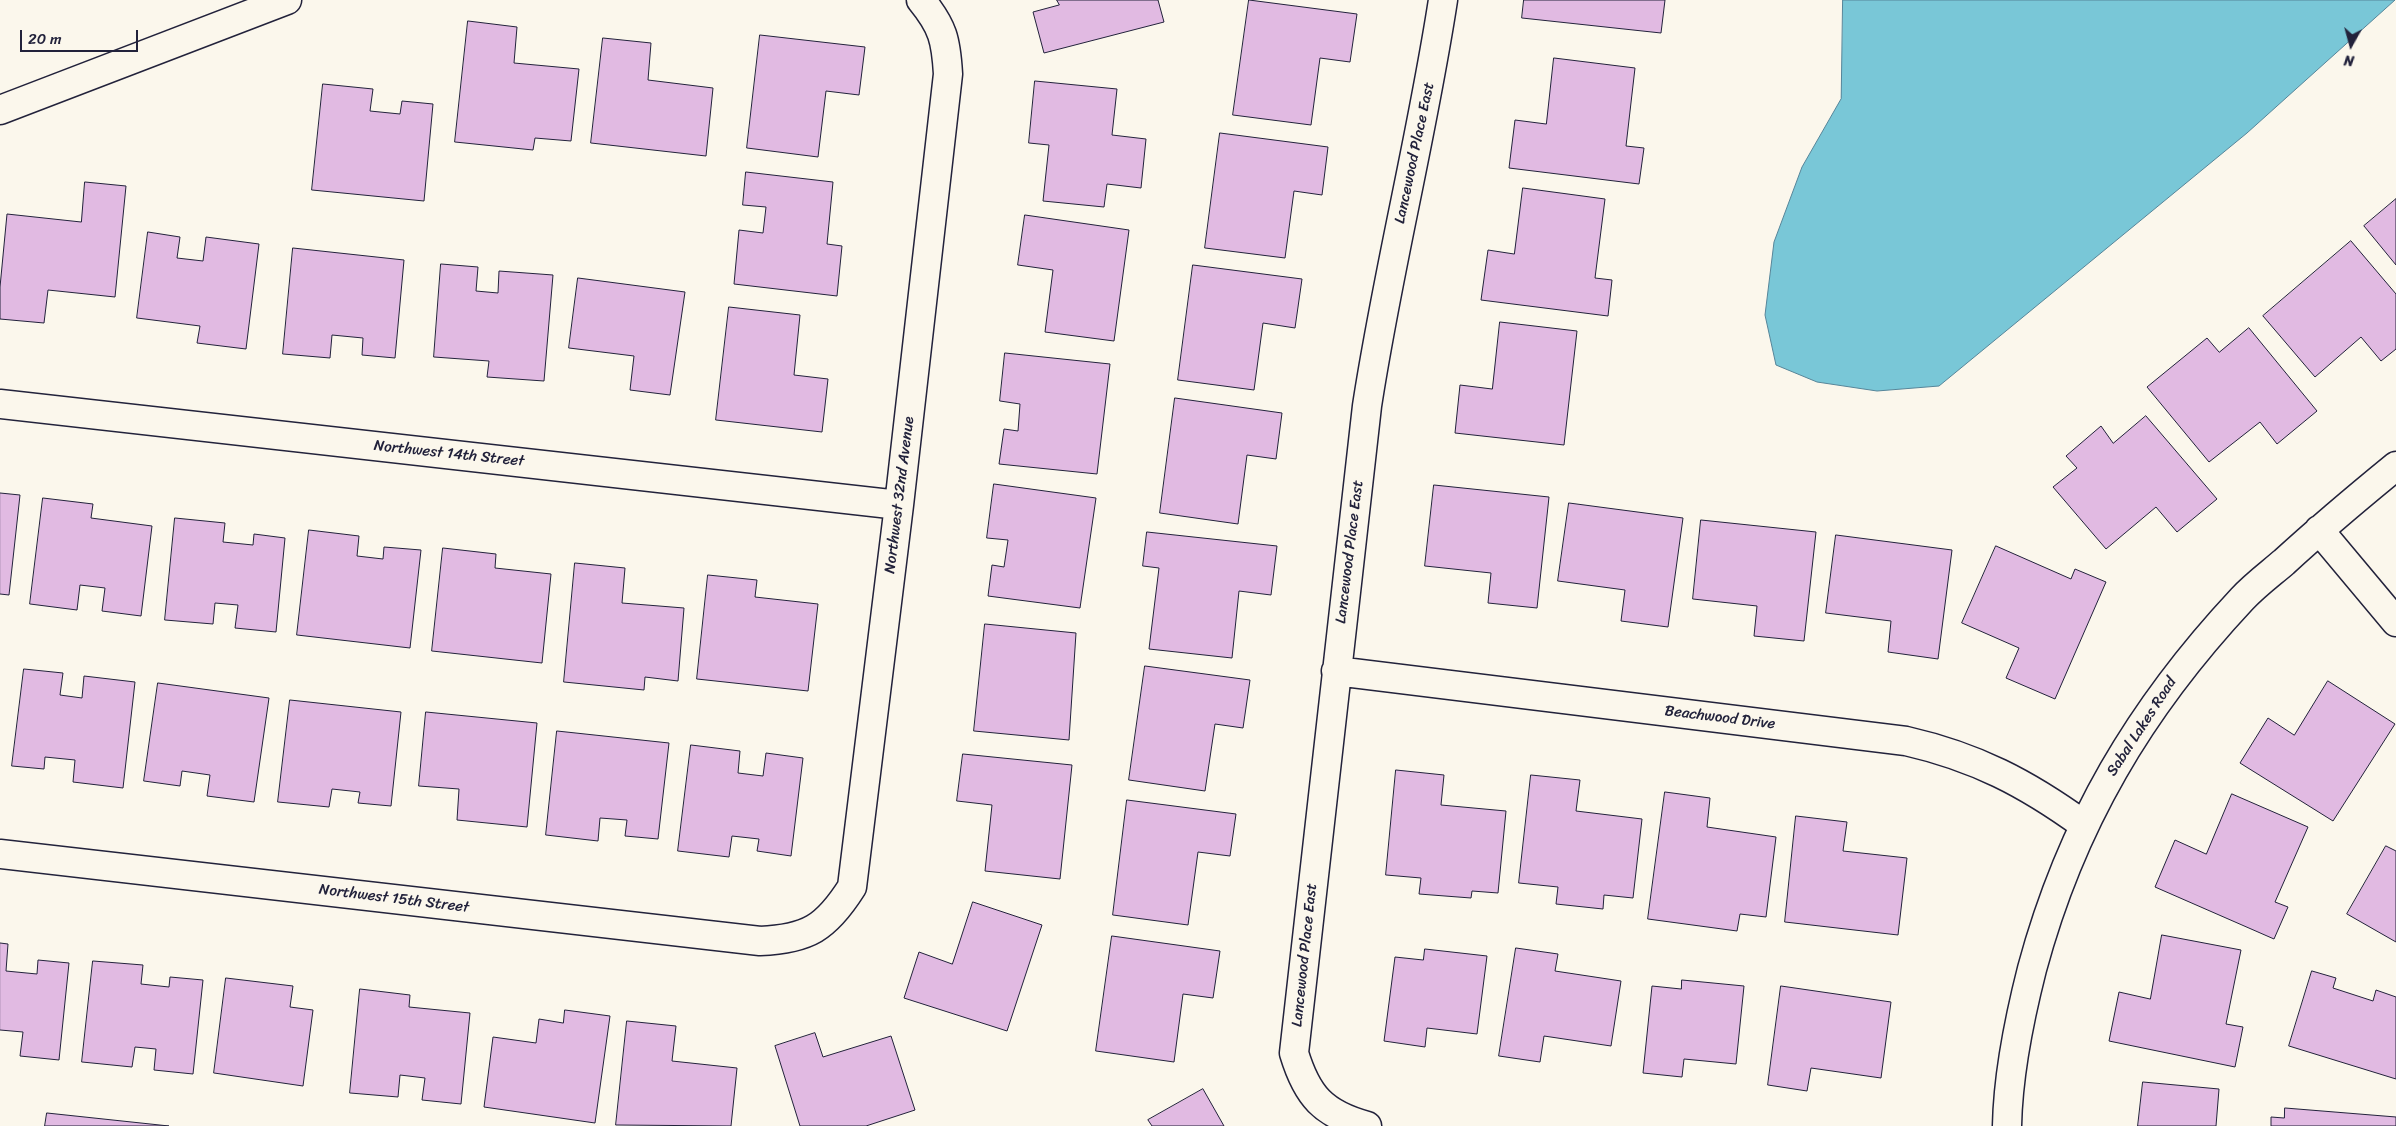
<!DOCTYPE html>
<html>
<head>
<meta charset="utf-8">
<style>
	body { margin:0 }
	#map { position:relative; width:2396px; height:1126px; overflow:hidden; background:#fbf7ec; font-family:Sriracha,sans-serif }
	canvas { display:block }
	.north { position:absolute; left:2326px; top:20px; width:50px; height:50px; -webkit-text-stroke:4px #fbf7ec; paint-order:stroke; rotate:187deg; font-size:14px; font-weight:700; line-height:20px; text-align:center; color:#22223b }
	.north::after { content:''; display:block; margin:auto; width:18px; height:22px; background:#22223b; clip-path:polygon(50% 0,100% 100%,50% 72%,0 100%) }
	.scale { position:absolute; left:20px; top:30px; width:118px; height:22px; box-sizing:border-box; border:2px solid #22223b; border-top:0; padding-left:6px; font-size:15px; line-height:18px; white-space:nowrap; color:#22223b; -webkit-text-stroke:4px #fbf7ec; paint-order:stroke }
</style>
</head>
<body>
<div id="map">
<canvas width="2396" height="1126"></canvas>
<div class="north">N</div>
<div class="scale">20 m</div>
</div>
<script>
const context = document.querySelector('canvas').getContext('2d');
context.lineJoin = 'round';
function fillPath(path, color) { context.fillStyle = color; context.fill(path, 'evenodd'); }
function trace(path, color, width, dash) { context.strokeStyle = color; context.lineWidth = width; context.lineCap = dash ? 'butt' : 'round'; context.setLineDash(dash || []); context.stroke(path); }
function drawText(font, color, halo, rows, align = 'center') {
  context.font = font + ' Sriracha,sans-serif'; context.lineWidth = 4.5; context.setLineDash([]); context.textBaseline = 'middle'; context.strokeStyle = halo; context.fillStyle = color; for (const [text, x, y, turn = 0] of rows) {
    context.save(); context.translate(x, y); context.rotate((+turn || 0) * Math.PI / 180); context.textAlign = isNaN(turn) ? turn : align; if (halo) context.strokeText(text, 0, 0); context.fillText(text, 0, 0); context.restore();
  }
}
const water = new Path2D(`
	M1843,0H2395L2247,133L1939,386L1877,391L1817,382L1776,365L1765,315L1774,242L1802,167L1841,99Z`);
const building = new Path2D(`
	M1057,0H1158L1164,22L1044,53L1033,12L1059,5Z
	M1249,0L1357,14L1350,62L1320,58L1311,125L1233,115Z
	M1524,0H1665L1661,33L1522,18Z
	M468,21L517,27L514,63L579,69L571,141L535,138L533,150L455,142Z
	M760,35L865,47L859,95L826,91L818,157L747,148Z
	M603,38L651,43L648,80L713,88L706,156L591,143Z
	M1554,58L1635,68L1626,146L1644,148L1639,184L1509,168L1515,120L1546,124Z
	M1035,81L1117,89L1112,135L1146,139L1141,188L1107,184L1104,207L1043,201L1049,145L1029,143Z
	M323,84L373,89L370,111L400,114L402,101L433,104L424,201L312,190Z
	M1220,133L1328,147L1322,195L1294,191L1285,258L1205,248Z
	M746,172L833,182L827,244L842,246L837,296L734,284L739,230L763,233L766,207L743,205Z
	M85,182L126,186L115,297L48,290L44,323L0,319V287L7,214L81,222Z
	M1523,188L1605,199L1595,278L1612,280L1608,316L1481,300L1488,250L1514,254Z
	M2396,199V265L2364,226Z
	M1025,215L1129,230L1114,341L1045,332L1053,270L1018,265Z
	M148,232L180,237L177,258L203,261L206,237L259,244L246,349L197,343L200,326L137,318Z
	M2351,241L2396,294V349L2381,361L2361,337L2315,377L2263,316Z
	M293,248L404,260L395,358L362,355L363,338L332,335L330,358L283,354Z
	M441,264L478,267L476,291L498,293L499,271L553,275L544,381L487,377L489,361L434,357Z
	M1193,265L1302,279L1295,328L1263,323L1254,390L1178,380Z
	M578,278L685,292L670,395L630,390L634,356L569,348Z
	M729,307L800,315L794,375L828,379L822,432L716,420Z
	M1500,322L1577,331L1564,445L1455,433L1460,385L1492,389Z
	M2249,328L2317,411L2277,444L2260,422L2209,462L2147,387L2207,338L2219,352Z
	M1005,353L1110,364L1097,474L999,464L1004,429L1018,431L1020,404L1000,401Z
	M1175,398L1282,413L1276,459L1247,455L1238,524L1160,513Z
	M2146,416L2217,499L2177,532L2156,507L2106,549L2053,487L2077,468L2066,456L2101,426L2113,443Z
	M994,484L1096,498L1080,608L988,596L992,565L1004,567L1008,540L987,538Z
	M1434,485L1549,497L1537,608L1488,603L1491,573L1425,566Z
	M0,493L20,495L9,595L0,594Z
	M43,498L93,504L91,518L152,526L141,616L102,611L105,588L80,585L77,610L30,604Z
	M1569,503L1683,518L1668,627L1621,621L1625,590L1558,581Z
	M175,518L225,523L223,542L253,545L254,534L285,538L276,632L235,628L238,605L215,603L213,624L165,620Z
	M1701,520L1816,532L1804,641L1754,636L1757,606L1693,599Z
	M309,530L359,536L357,556L383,559L384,547L421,550L410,648L297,635Z
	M1147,532L1277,546L1271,595L1239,591L1232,658L1149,649L1159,568L1143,566Z
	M1836,535L1952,550L1938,659L1888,652L1891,621L1826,613Z
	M1996,546L2071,579L2075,569L2106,582L2055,699L2006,678L2019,648L1962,623Z
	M443,548L496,554L495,568L551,574L542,663L432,651Z
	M575,563L625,568L622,603L684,608L678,681L645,677L644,690L564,682Z
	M708,575L757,580L755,597L818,604L808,691L697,679Z
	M985,624L1076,633L1069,740L974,731Z
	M1145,666L1250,680L1243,728L1215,724L1205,791L1129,780Z
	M24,669L63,673L60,695L82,698L84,676L135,682L123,788L73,782L75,760L45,757L44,769L12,766Z
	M2328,681L2395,724L2333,821L2240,763L2268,718L2294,735Z
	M158,683L269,698L254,802L207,796L210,775L182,771L180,786L144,781Z
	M290,700L401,712L391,806L358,803L360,792L332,789L329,807L278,802Z
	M426,712L537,723L527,827L457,820L459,789L419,786Z
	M557,731L669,743L658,839L625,836L627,820L600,818L598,841L546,835Z
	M691,745L740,751L738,773L763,776L766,753L803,758L791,856L757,851L759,839L732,836L729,857L678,851Z
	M963,754L1072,765L1060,879L985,871L992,805L957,801Z
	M1396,770L1444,775L1441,805L1506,811L1498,893L1472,891L1471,898L1419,894L1421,878L1386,875Z
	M1531,775L1580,780L1576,811L1642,819L1633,898L1604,895L1603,909L1556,904L1558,887L1519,883Z
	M1665,792L1710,798L1707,827L1776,837L1766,917L1740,914L1737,931L1648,919Z
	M2232,794L2308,827L2275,902L2288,907L2274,939L2155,887L2175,840L2206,854Z
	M1127,800L1236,814L1230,856L1198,852L1188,925L1113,915Z
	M1796,816L1847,822L1843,851L1907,858L1898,935L1785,922Z
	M2386,846L2396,851V942L2347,914Z
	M973,902L1042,925L1007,1031L904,998L919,952L952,964Z
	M2162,935L2241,950L2226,1024L2243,1027L2235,1067L2109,1041L2119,992L2150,999Z
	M1112,936L1220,951L1213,998L1183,994L1174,1062L1096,1051Z
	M0,943L8,944L6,971L37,974L38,960L69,963L59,1060L20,1056L23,1032L0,1030Z
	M1516,948L1558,954L1555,971L1621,981L1611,1046L1544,1036L1540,1062L1499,1056Z
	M1425,949L1487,956L1477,1034L1427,1028L1425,1047L1384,1041L1395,957L1423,960Z
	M93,961L143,965L141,984L169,987L170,977L203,980L193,1074L154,1070L156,1049L135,1047L132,1067L82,1062Z
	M2312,971L2336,978L2333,988L2373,1001L2376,990L2396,997V1079L2289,1046Z
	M226,978L293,986L290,1007L313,1010L303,1086L214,1073Z
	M1682,980L1744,986L1736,1064L1684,1059L1682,1077L1643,1073L1652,986L1681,989Z
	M1781,986L1891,1002L1881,1078L1811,1068L1807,1091L1768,1085Z
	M360,989L410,995L409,1007L470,1013L461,1104L422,1100L425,1078L400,1075L398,1097L350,1093Z
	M565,1010L610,1016L595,1123L484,1107L493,1037L536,1043L539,1019L563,1023Z
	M627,1021L676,1026L672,1061L737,1068L731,1126L616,1125Z
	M815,1033L823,1057L891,1036L915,1110L866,1126H800L775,1046Z
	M2143,1082L2219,1089L2216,1126H2138Z
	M1203,1089L1224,1126H1152L1148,1120Z
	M2285,1108L2396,1117V1126H2271V1117L2284,1118Z
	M47,1113L169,1126H45Z`);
const minor = new Path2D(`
	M0,110L287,0
	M0,404L899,505
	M2319,530L2396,622
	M1336,671L1906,741C1976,757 2026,783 2084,825
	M0,854L760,941C808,939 826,928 852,887L899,505L948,74C946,40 943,27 921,0
	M1367,1126C1323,1114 1307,1096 1294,1053L1367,406C1388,269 1422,137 1443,0
	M2007,1126C2008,1073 2019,1020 2032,969C2071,824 2140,708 2242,599C2255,585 2270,574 2284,562C2320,529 2358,497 2396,466`);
const streetNames = [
	["Lancewood Place East",1415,153,-78],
	["Northwest 14th Street",449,454,6],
	["Northwest 32nd Avenue",900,495,-83],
	["Lancewood Place East",1350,552,-83],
	["Beachwood Drive",1720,718,7],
	["Sabal Lakes Road",2142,727,-57],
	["Northwest 15th Street",394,899,7],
	["Lancewood Place East",1305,955,-84]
];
fillPath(water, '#79c7d7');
trace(water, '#568599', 1);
fillPath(building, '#e1bae2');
trace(building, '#22223b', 1);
trace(minor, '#22223b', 31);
trace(minor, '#fbf7ec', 28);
drawText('15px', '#22223b', '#fbf7ec', streetNames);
</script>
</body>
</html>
